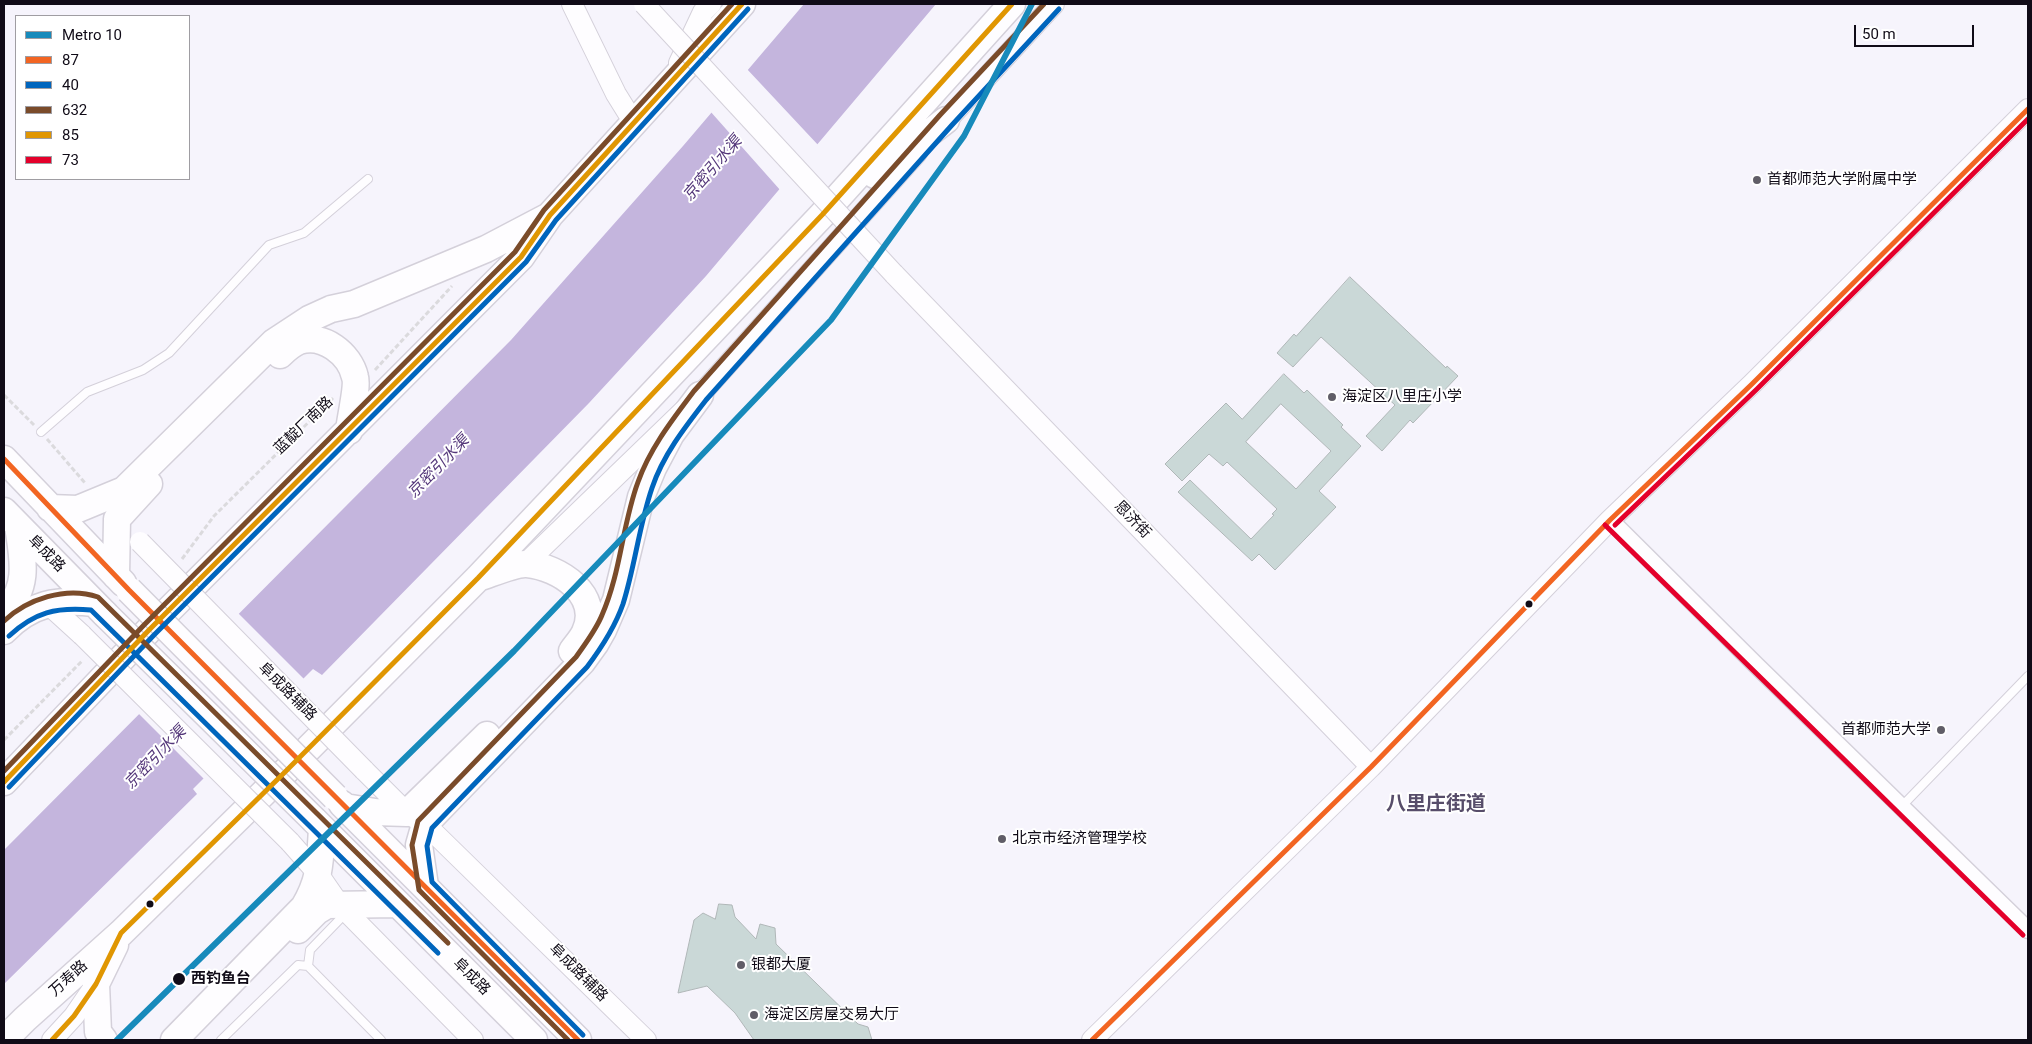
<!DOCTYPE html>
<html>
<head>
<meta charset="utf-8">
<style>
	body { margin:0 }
	#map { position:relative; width:2032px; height:1044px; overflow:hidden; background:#f6f4fc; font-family:Roboto,sans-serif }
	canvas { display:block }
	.frame { position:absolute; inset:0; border:5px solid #100b17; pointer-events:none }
	.legend { position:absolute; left:15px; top:15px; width:175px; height:165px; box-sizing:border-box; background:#fff; border:1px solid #9f9da2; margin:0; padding:6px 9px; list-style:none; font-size:15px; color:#100b17 }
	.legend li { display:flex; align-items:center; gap:10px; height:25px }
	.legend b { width:25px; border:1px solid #9f9da2 }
	.scale { position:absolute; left:1854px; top:25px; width:120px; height:22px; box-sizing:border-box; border:2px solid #100b17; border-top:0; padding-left:6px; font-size:15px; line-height:18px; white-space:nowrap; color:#100b17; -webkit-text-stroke:4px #fff; paint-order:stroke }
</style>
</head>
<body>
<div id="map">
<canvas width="2032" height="1044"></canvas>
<div class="frame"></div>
<ul class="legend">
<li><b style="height:6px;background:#178abb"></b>Metro 10</li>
<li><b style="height:6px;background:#f26522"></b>87</li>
<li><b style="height:6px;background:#0065bd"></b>40</li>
<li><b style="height:6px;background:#7a4b2a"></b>632</li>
<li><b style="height:6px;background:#e09602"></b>85</li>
<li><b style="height:6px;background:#e4002b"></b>73</li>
</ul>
<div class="scale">50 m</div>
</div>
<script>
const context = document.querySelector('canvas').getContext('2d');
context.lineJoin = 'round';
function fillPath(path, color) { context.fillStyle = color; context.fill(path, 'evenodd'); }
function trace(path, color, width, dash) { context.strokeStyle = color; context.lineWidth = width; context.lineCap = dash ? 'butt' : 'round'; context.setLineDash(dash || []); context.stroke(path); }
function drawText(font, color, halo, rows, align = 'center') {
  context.font = font + ' Roboto,"Noto Sans SC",sans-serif'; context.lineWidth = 4; context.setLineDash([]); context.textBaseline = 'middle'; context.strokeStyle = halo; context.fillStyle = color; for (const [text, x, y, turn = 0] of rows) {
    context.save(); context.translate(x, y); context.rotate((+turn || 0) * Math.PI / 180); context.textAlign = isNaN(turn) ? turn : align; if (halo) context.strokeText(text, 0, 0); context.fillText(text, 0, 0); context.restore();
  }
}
const water = new Path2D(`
	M804,4H936L706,276L589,403L322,675L313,669L193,789L197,794L4,984V850L511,340L683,146Z`);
const pier = new Path2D(`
	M746,68L819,146L781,191L710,111Z
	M237,612L305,680L205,780L137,712Z`);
const building = new Path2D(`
	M1350,277L1446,368L1447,366L1458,376L1413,423L1410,420L1382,451L1366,436L1395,405L1357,370L1321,337L1293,367L1277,353L1294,334L1296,336Z
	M1284,374L1304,393L1307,390L1343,425L1341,427L1361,446L1319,491L1336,507L1275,570L1259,554L1252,561L1178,492L1190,480L1251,539L1274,515L1272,514L1277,509L1227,462L1223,466L1209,454L1182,481L1165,464L1226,403L1242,419ZM1281,404L1331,451L1296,489L1246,442Z
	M719,904L732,905L735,917L756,939L760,924L775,928L776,944L858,1024L868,1027L872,1040H754L735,1013L707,986L678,993L694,920L703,913L715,919Z`);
const path = new Path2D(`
	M375,370L452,286
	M4,395L34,425
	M47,439L85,483
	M182,559L214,516L333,398
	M4,740L83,660`);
const service = new Path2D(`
	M41,432L87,392L143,370L169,353L269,245L304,233L368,179
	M1902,806L2028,676
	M341,910V918L310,950L308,966L381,1040
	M221,1040L298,965L308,966`);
const minor = new Path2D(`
	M1610,520L1756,665L2028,930`);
const tertiary = new Path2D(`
	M572,4L616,94L634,123
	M679,63L703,12L711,4
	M938,130L1054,4
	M894,274L1371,767
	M525,564L700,395L917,153
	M48,604L82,635
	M364,770L407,813L425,824L646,1040
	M290,842L319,875L339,904L473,1040
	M52,1040L74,1016L96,984
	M1092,1040L1371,767L1610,520L1752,384L2028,109`);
const trunk = new Path2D(`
	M875,175L946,120
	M280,355C285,350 292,344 299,341C323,333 350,354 355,377C358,386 350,419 349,431
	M4,459L123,583
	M50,508L78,509L124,490L274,342L309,319L331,309L354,304L486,249L547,217
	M4,511L105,614
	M116,576L117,519L149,484
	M478,578C491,574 515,563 527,564C559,567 602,595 585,632C582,639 576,645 572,651
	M4,613C30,587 23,559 18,526
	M4,631C31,603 57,599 94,603
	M4,782L149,630L521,257L550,215L742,4
	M342,804L578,1040
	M345,807L375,812L407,813L487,735
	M314,820L534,1040
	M425,886L419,845L425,824L582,662L595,644L603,630L616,600L641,497L653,468L671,434L700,395
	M298,930L317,911L327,905L398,904
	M4,1040L25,1019L121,933L285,772L478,578L822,215L1012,4
	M104,1040L98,1032L96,984L115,945
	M174,1040L304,907C321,879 320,859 322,828`);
const tertiaryBridge = new Path2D(`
	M644,4L894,274
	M140,542L364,770
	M82,635L290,842`);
const trunkBridge = new Path2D(`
	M129,590L335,797
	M105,614L314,820`);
const bus1 = new Path2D(`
	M4,459L129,590L578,1040
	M1092,1040L1371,767L1610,520L1752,384L2028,109`);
const bus2 = new Path2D(`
	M9,636C35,612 56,607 91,610L438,953
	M9,787L154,635L526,262L556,220L748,9
	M583,1035L432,882L427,846L432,828L587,667C602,647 615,627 623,604C635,566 639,526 652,488C663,455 685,427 706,400L952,125L1059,9`);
const bus3 = new Path2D(`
	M4,621C27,599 66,586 98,597L448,943
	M4,771L144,625L515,252L544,210L732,4
	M568,1040L419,890L412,845L418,821L576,657C585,644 596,630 602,615C621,572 622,525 638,482C650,448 673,419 694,391L940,115L1044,4`);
const bus4 = new Path2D(`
	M4,782L149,630L521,257L550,215L742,4
	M52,1040L74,1016L96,984L121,933L285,772L478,578L822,215L1012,4`);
const bus5 = new Path2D(`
	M1605,525L2023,935
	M1615,525L1757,389L2028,119`);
const metro1 = new Path2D(`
	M117,1040L514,651L831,320L964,136L1032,4`);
const markers = [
	[1757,180,5,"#605d67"],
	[1332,397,5,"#605d67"],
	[1529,604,4.5,"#100b17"],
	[1941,730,5,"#605d67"],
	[1002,839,5,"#605d67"],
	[150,904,4.5,"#100b17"],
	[741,965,5,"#605d67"],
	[179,979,7,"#100b17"],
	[754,1015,5,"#605d67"]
];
const poiNames = [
	["首都师范大学附属中学",1767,180],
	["海淀区八里庄小学",1342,397],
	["首都师范大学",1931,730,"right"],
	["北京市经济管理学校",1012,839],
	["银都大厦",751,965],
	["海淀区房屋交易大厅",764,1015]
];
const streetNames = [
	["蓝靛厂南路",304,426,-44],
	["恩济街",1132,520,46],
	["阜成路",46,554,45],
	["阜成路辅路",287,692,45],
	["阜成路辅路",578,973,45],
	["阜成路",471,977,45],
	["万寿路",69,979,-42]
];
const stopNames = [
	["西钓鱼台",191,979]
];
const waterNames = [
	["京密引水渠",713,169,-49],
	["京密引水渠",439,467,-46],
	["京密引水渠",156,758,-46]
];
const districtNames = [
	["八里庄街道",1436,805]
];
fillPath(water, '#c4b5dd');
fillPath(pier, '#f6f4fc');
fillPath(building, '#cad8d7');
trace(building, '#b0b7b8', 1);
trace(service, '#d4d0da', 10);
trace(minor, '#d4d0da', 19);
trace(tertiary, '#d4d0da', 22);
trace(trunk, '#d4d0da', 29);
trace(path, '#dbdadd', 3, [5, 2.5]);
trace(service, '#fefdff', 8);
trace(minor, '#fefdff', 16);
trace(tertiary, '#fefdff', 20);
trace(trunk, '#fefdff', 26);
trace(tertiaryBridge, '#d4d0da', 22, []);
trace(trunkBridge, '#d4d0da', 29, []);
trace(tertiaryBridge, '#fefdff', 20);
trace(trunkBridge, '#fefdff', 26);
trace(bus1, '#f26522', 5);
trace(bus2, '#0065bd', 5);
trace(bus3, '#7a4b2a', 5);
trace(bus4, '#e09602', 5);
trace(bus5, '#e4002b', 5);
trace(metro1, '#178abb', 6);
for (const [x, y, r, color] of markers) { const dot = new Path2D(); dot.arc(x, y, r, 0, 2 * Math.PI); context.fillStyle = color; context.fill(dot); trace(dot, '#fff', 2); }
drawText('15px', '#100b17', '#fff', poiNames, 'left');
drawText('15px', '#100b17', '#fff', streetNames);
drawText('bold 15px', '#100b17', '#fff', stopNames, 'left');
drawText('italic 16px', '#54377a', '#fff', waterNames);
drawText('bold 20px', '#574d6a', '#fff', districtNames);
</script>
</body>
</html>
